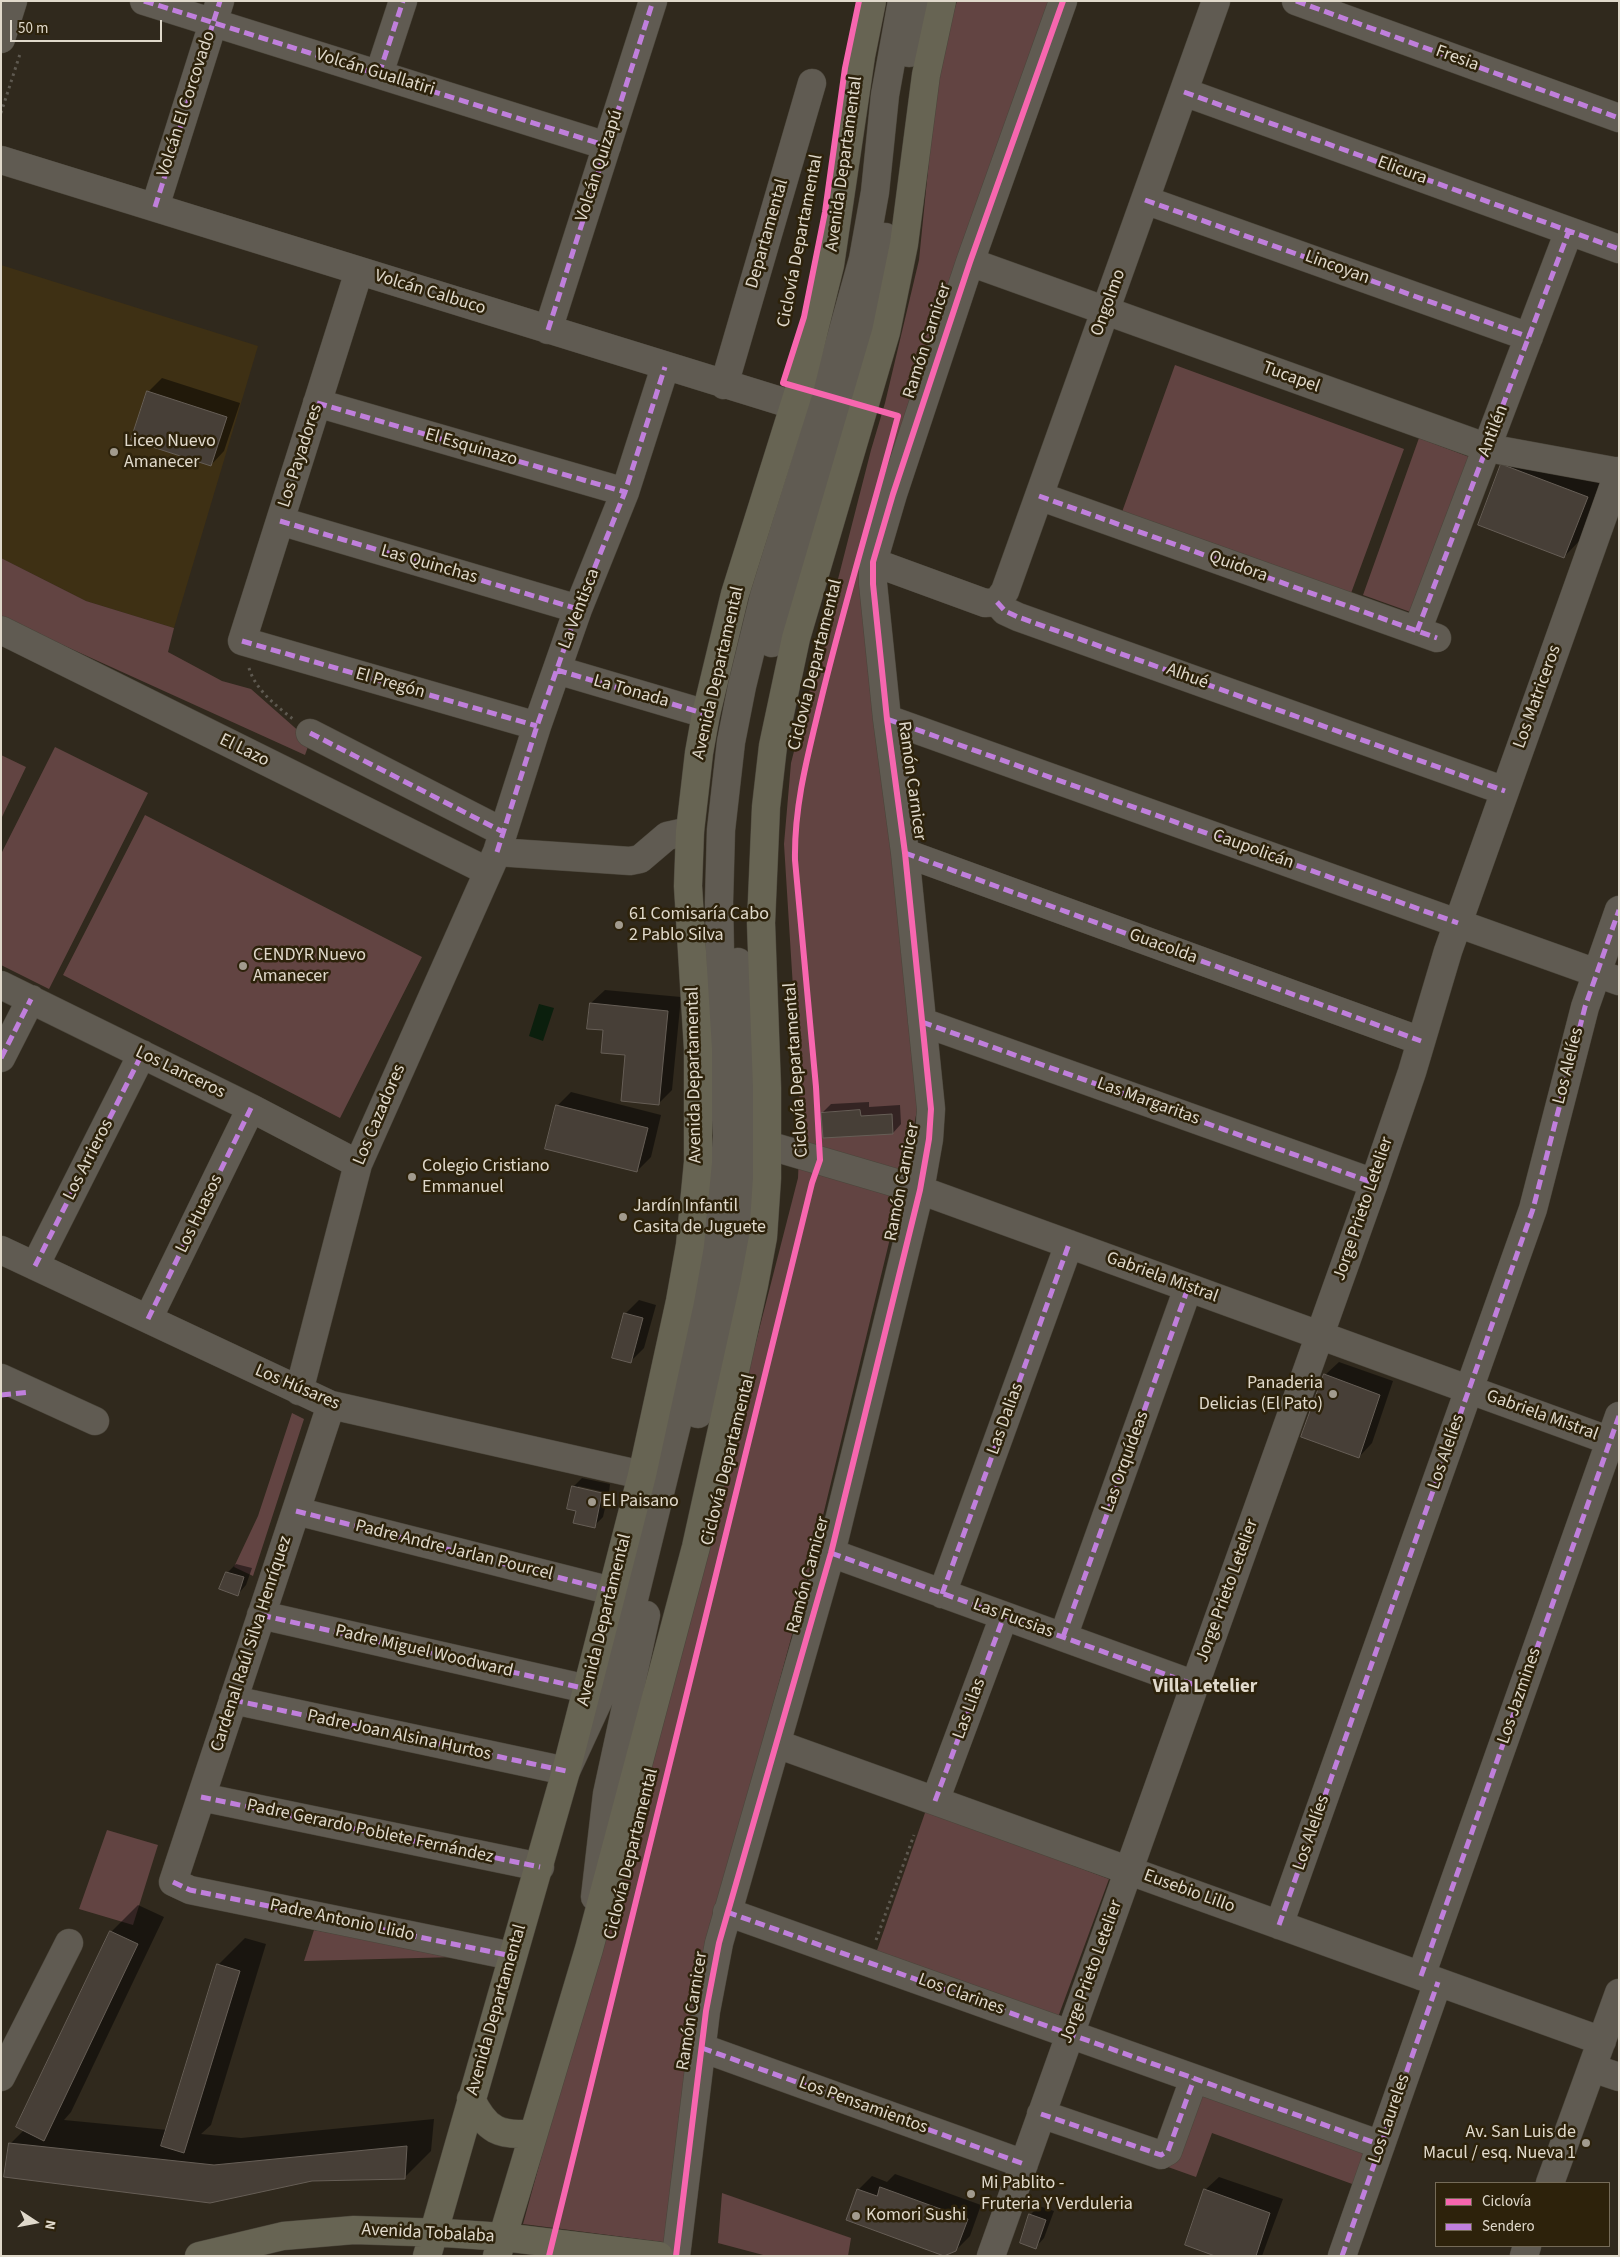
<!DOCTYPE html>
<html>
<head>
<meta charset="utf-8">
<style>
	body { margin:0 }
	#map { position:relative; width:1620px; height:2257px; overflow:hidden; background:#30291d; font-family:"Source Sans 3",sans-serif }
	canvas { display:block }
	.frame { position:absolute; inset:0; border:2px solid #e0d9cb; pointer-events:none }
	.legend { position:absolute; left:1435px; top:2182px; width:175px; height:65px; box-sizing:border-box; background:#2d220b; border:1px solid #756b58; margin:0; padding:6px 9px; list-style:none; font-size:15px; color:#e0d9cb }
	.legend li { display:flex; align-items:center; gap:10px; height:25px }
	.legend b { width:25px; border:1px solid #756b58 }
	.north { position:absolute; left:10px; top:2197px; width:50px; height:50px; -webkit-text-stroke:4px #2d220b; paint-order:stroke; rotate:101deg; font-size:14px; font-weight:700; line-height:20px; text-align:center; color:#e0d9cb }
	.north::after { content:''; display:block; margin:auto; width:18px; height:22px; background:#e0d9cb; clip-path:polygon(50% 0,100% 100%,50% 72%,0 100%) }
	.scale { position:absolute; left:10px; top:20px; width:152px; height:22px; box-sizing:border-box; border:2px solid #e0d9cb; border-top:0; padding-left:6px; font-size:15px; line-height:18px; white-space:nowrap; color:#e0d9cb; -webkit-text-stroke:4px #2d220b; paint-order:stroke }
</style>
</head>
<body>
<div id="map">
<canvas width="1620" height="2257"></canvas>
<div class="frame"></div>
<ul class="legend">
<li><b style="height:6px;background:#f766af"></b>Ciclovía</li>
<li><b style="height:6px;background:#c07fdc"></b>Sendero</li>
</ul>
<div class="north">N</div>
<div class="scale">50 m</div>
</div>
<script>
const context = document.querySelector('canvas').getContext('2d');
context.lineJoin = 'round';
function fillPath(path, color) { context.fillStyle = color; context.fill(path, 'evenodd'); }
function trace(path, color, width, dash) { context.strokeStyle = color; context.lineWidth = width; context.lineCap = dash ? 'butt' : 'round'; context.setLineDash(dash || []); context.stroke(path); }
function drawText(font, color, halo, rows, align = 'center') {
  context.font = font + ' "Source Sans 3",sans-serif'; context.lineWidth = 5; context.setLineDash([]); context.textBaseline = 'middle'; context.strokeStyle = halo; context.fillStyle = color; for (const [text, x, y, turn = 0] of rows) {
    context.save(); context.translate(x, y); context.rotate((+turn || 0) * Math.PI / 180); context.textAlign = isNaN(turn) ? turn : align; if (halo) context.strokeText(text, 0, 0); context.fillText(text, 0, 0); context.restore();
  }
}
const built = new Path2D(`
	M1,265L258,346L174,628L86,601L1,558Z`);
const green = new Path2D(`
	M957,1H1057L864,622L902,933L918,1105L900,1197L812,1561L716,1915L689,2032L688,2064L670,2243L523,2224L627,1844L798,1178L800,1133L799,1084L784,844L791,763L871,450L885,403L919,260L934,110L945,40Z
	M1175,365L1404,449L1350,596L1122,512Z
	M1419,438L1472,458L1416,614L1363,595Z
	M1,558L86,601L174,628L168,652L222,681L251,689L310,741L305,755L1,617Z
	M55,747L148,793L49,989L1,965V854Z
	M1,755L26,767L2,817H1Z
	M145,815L422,957L340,1118L63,975Z
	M292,1413L304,1419L253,1576L234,1567L258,1516Z
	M926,1810L1109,1879L1057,2020L875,1956Z
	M107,1830L158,1845L133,1925L79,1909Z
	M314,1930L457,1957L304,1961Z
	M1197,2087L1368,2149L1355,2185L1212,2133L1196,2177L1168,2167Z
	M722,2193L851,2238L848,2256H767L718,2243Z`);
const water = new Path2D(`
	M539,1004L554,1008L543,1041L529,1036Z`);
const shadow = new Path2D(`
	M162,378L240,403L224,451L211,465L148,392Z
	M1502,465L1605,479L1582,538L1564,557Z
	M605,990L681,997L672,1090L658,1104L627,1054L605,1029L591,1003Z
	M571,1092L661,1115L651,1157L637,1171L557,1106Z
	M869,1102V1107L900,1105L901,1124L893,1133L822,1113L831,1104Z
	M639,1300L656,1305L644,1348L631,1361L625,1314Z
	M1339,1362L1393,1381L1372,1443L1359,1457L1325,1375Z
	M582,1478L610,1484L609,1493L578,1486V1489L608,1495L603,1517L594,1526L577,1510L573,1487Z
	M236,1564L252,1568L246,1585L238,1594L227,1573Z
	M138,1905L164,1917L71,2112L64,2120L168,2130L218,1965L245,1938L266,1944L211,2125L201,2134L241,2138L434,2119L431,2151L404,2178L312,2179L10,2144L24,2130L111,1932Z
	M895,2174L981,2205L970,2236L956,2250L858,2190L872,2176L887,2182Z
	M1219,2177L1283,2199L1262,2256H1219L1205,2190Z
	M1039,2206L1054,2211L1044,2238L1036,2247L1030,2215Z`);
const building = new Path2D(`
	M147,391L227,417L211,466L131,440Z
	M1501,464L1588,497L1564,558L1478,525Z
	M590,1003L668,1011L659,1105L621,1101L625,1055L601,1053L603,1030L587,1029Z
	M556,1105L648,1128L637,1172L545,1149Z
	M860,1110L861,1116L892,1114L893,1134L823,1138L821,1113Z
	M624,1313L643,1318L631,1363L612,1358Z
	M1324,1374L1380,1395L1359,1458L1301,1437Z
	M572,1486L602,1493L595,1528L573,1523L576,1511L567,1509Z
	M226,1572L244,1577L238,1596L219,1589Z
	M110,1931L138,1944L44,2141L16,2127Z
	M217,1964L240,1971L184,2153L161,2146Z
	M9,2143L214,2165L407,2146L405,2179L312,2181L210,2203L4,2177Z
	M880,2187L968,2219L956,2251L944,2256L846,2220L857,2189L877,2196Z
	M1204,2189L1270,2213L1256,2256H1215L1185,2245Z
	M1029,2214L1046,2220L1036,2249L1020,2243Z`);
const path = new Path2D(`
	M1,113L20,54
	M249,668C255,689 276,706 293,719
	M876,1940L914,1835`);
const minor = new Path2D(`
	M144,1L607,146
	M1296,1L1619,118
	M1,39L13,1
	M909,53L922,1
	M379,74L403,1
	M1184,92L1619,249
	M1,160L816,412
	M1145,200L1529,337
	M155,207L220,1
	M970,262L1488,448L1619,472
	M359,271L242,641L537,726
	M548,330L653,1
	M724,385L812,83
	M317,403L625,492
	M1039,496L1437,638
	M280,521L578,609
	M873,562L985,603L997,602L1005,591L1216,1
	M997,602L1005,611L1018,617L1505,791
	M1,630L487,871
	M1417,631L1569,231
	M772,643L866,329L885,237
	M557,670L706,714
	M887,719L1619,981
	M310,733L503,832
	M497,852L630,861L640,859L667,836L690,831
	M905,853L1421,1041
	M1,985L251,1108L358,1164
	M922,1022L1374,1183
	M1,1058L31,999
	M744,1140L767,1145L920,1190L1619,1444
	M1,1250L331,1405L642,1475
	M35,1266L142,1054
	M148,1319L251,1108
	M1,1378L95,1421
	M299,1391L358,1164L497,852L537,726L578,609L625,492L665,367
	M331,1405L173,1882L190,1890L512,1956
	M698,1414C718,1335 739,1257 744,1175C748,1104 742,1033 738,962
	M296,1511L612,1591
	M831,1553L1195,1685
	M942,1594L1069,1244
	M261,1615L587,1689
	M1063,1637L1188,1288
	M233,1700L566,1771L608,1680L633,1603L707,1301L720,1222L727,1136L722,1055L719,902L721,830L731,742L742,686L764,596L814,434L863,259L875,192L885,95L902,1
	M777,1744L1602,2041
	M201,1797L540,1867
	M935,1801L1004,1616
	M595,1897L607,1794L646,1615
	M727,1912L1381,2145
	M1279,1925L1533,1209L1585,1007L1619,910
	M1421,1976L1619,1416
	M702,2048L1024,2164
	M1592,2068L1619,2077
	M1,2077L69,1943
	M1041,2114L1161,2155L1168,2151L1194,2079
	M1550,2183L1619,1993
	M676,2256L706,2011L719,1943L831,1553L920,1190L929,1139L931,1109L905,853L887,719L873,584V562L893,494L970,262L1063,1
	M991,2256L1374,1183L1412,1072L1448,951L1619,471
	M1342,2256L1438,1982
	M1524,2256L1527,2246`);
const major = new Path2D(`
	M471,2099C486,2130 500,2137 533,2133
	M199,2256L283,2236L354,2230L445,2233L503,2237L659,2256
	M427,2256L566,1771L642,1475L680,1301L690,1245L698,1162V1049L688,886L690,831L699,753L706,714L735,594L800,387L830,265L861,56L872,1
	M497,2256L589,1949L696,1547L754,1285L763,1237L767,1178V1088L761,923L766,807L773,746L796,638L886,332L904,244L926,75L942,1`);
const quiet = new Path2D(`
	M144,1L607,146
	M1296,1L1619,118
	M379,74L403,1
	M1184,92L1619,249
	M1145,200L1529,337
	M155,207L220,1
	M548,330L653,1
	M317,403L625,492
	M1039,496L1437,638
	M280,521L578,609
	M997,602L1005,611L1018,617L1505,791
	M1417,631L1569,231
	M242,641L537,726
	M557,670L706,714
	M887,719L1458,923
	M310,733L503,832
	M497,852L537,726L578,609L625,492L665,367
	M905,853L1421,1041
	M922,1022L1374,1183
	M1,1058L31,999
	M35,1266L142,1054
	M148,1319L251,1108
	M1,1395L30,1392
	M296,1511L612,1591
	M831,1553L1195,1685
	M942,1594L1069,1244
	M261,1615L587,1689
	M1063,1637L1188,1288
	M233,1700L566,1771
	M201,1797L540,1867
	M935,1801L1004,1616
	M173,1882L190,1890L512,1956
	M727,1912L1381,2145
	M1279,1925L1533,1209L1585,1007L1619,910
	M1421,1976L1619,1416
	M702,2048L1024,2164
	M1041,2114L1161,2155L1168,2151L1194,2079
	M1342,2256L1438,1982`);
const cycleway = new Path2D(`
	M549,2256L812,1183L820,1160L816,1087L795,860C794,803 809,751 822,696C845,602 873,509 898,416L783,383L804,317L825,212L845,68L859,1
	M676,2256L706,2011L719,1943L831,1553L920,1190L929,1139L931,1109L905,853L887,719L873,584V562L893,494L970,262L1063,1`);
const markers = [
	[114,452,5,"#a29b8e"],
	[619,925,5,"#a29b8e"],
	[243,966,5,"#a29b8e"],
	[412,1177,5,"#a29b8e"],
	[623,1217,5,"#a29b8e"],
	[1333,1394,5,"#a29b8e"],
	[592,1502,5,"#a29b8e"],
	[1586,2143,5,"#a29b8e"],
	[971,2194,5,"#a29b8e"],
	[856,2216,5,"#a29b8e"]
];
const streetNames = [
	["Fresia",1457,59,20],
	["Volcán Guallatiri",375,73,17],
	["Volcán El Corcovado",187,104,-72],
	["Avenida Departamental",845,164,-82],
	["Volcán Quizapú",600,166,-72],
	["Elicura",1402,171,20],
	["Departamental",768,234,-74],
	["Ciclovía Departamental",801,241,-79],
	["Lincoyan",1337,268,20],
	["Volcán Calbuco",430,293,17],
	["Ongolmo",1109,303,-70],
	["Ramón Carnicer",928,341,-72],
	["Tucapel",1291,378,20],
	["Antilén",1494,431,-69],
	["El Esquinazo",471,448,16],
	["Los Payadores",301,456,-72],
	["Las Quinchas",429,565,16],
	["Quidora",1238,567,20],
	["La Ventisca",580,609,-69],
	["Ciclovía Departamental",816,665,-76],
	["Avenida Departamental",719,673,-77],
	["Alhué",1187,677,20],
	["El Pregón",390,684,16],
	["La Tonada",631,692,16],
	["Los Matriceros",1538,697,-70],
	["El Lazo",244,751,26],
	["Ramón Carnicer",911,781,82],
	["Caupolicán",1253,850,20],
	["Guacolda",1163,947,20],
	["Los Alelíes",1569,1066,-76],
	["Ciclovía Departamental",797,1070,-94],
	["Los Lanceros",180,1073,26],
	["Avenida Departamental",695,1075,-91],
	["Las Margaritas",1148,1102,20],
	["Los Cazadores",380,1115,-67],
	["Los Arrieros",89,1160,-63],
	["Ramón Carnicer",903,1182,-79],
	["Jorge Prieto Letelier",1364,1209,-71],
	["Los Huasos",200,1214,-64],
	["Gabriela Mistral",1162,1278,20],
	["Los Húsares",297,1388,23],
	["Gabriela Mistral",1542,1416,20],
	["Las Dalias",1006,1419,-70],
	["Los Alelíes",1447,1452,-71],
	["Ciclovía Departamental",729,1460,-76],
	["Las Orquídeas",1126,1462,-70],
	["Padre Andre Jarlan Pourcel",454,1551,14],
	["Ramón Carnicer",809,1575,-75],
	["Jorge Prieto Letelier",1228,1591,-70],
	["Las Fucsias",1013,1619,20],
	["Avenida Departamental",605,1620,-76],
	["Cardenal Raúl Silva Henríquez",252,1644,-72],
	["Padre Miguel Woodward",424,1652,13],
	["Los Jazmines",1520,1696,-71],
	["Las Lilas",970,1709,-70],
	["Padre Joan Alsina Hurtos",399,1736,12],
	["Padre Gerardo Poblete Fernández",370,1832,12],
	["Los Alelíes",1312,1833,-71],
	["Ciclovía Departamental",632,1854,-76],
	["Eusebio Lillo",1189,1892,20],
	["Padre Antonio Llido",342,1921,12],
	["Jorge Prieto Letelier",1092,1972,-70],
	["Los Clarines",961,1995,20],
	["Avenida Departamental",497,2010,-74],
	["Ramón Carnicer",693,2011,-81],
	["Los Pensamientos",863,2106,20],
	["Los Laureles",1390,2119,-71],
	["Avenida Tobalaba",428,2234,3]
];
const poiNames = [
	["Liceo Nuevo",124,442],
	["Amanecer",124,463],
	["61 Comisaría Cabo",629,915],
	["2 Pablo Silva",629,936],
	["CENDYR Nuevo",253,956],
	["Amanecer",253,977],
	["Colegio Cristiano",422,1167],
	["Emmanuel",422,1188],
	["Jardín Infantil",633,1207],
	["Casita de Juguete",633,1228],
	["Panaderia",1323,1384,"right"],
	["Delicias (El Pato)",1323,1405,"right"],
	["El Paisano",602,1502],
	["Av. San Luis de",1576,2133,"right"],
	["Macul / esq. Nueva 1",1576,2154,"right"],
	["Mi Pablito -",981,2184],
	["Fruteria Y Verduleria",981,2205],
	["Komori Sushi",866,2216]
];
const neighbourhoodNames = [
	["Villa Letelier",1205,1688]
];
fillPath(built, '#3e3014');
fillPath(green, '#624442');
fillPath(water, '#0b1f0d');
fillPath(shadow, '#0007');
fillPath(building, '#473f37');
trace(building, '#665e56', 1);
trace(minor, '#4b463b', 29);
trace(major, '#4b463b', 29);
trace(path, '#5e5950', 3, [2.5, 4]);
trace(minor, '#605b52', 28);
trace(major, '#676453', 28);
trace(quiet, '#c07fdc', 5, [10, 5]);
trace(cycleway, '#f766af', 6);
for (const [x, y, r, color] of markers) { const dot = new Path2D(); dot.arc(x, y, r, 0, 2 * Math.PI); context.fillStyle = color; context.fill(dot); trace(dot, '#2d220b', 2); }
drawText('18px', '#e0d9cb', '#2d220b', streetNames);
drawText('18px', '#e0d9cb', '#2d220b', poiNames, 'left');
drawText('bold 19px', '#e0d9cb', '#2d220b', neighbourhoodNames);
</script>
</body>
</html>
